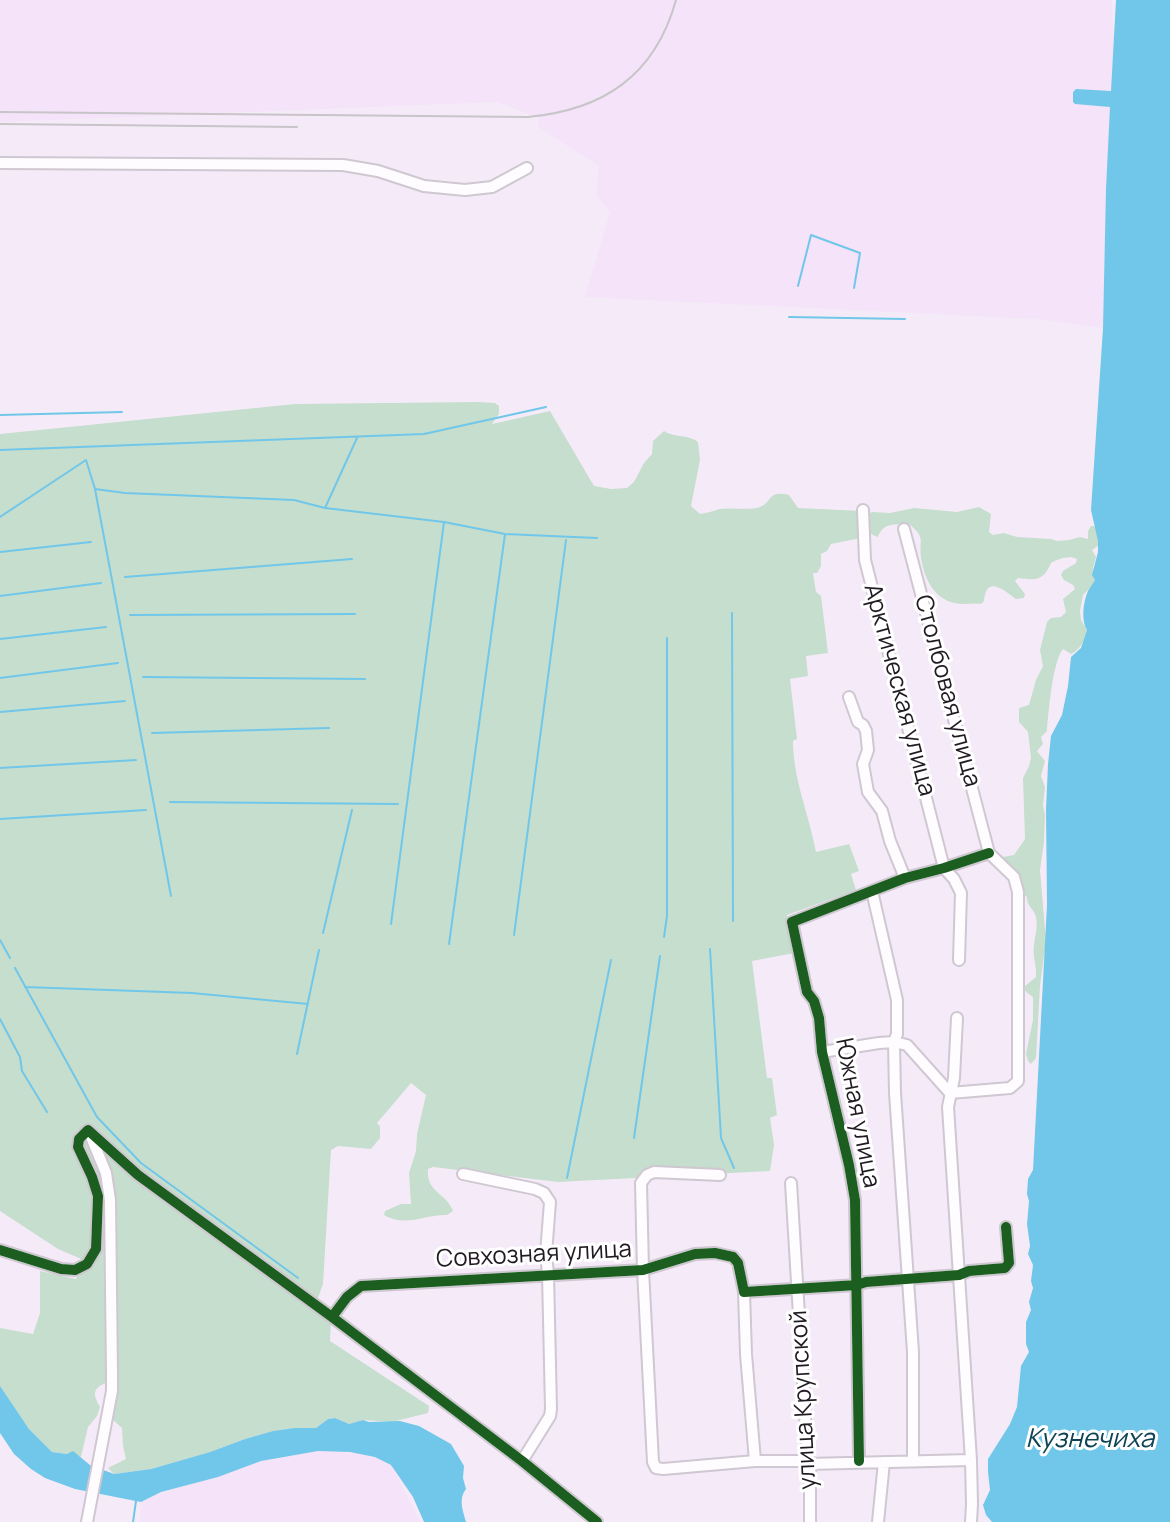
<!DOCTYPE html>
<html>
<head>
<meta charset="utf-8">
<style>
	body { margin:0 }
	canvas { display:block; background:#f5ebf8 }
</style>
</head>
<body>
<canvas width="1170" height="1522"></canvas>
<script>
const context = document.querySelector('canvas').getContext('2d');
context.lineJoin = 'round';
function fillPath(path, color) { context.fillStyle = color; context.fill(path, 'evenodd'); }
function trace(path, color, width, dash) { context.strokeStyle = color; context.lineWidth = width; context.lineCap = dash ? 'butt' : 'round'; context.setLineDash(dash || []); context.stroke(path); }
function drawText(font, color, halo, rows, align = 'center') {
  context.font = font + ' Manrope,sans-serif'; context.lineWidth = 6; context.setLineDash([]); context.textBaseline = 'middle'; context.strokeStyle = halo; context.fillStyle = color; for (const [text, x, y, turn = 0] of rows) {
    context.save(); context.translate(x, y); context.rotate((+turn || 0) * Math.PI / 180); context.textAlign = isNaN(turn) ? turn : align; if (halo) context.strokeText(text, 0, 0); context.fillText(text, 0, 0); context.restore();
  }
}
const built = new Path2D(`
	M0,0H1112L1116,98L1106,189L1103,328L1036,319L585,297L610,212L596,195L599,166L538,127L539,118L497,102L0,122Z
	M318,1451L357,1453L375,1457L391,1465L421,1522H140L141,1502L161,1492L218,1477L261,1461Z`);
const green = new Path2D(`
	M477,402L495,403L499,406V414L492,424L550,411L594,486L611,489L627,488L634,482L644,463L652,454L653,441L664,431C674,438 688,434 698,442L700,460L691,506L700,514C707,513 713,511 720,509C732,507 748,511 760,507C773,502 767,490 789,495L798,508L862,511L861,538L831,544L827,551L821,554V566L817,573H813L816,592L821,596L828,653L806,656L808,676L790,679L797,739L793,741C793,779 809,814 816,852L849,844L859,871L851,874L856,890L787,915L794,953L752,961L767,1078H772L777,1115L770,1118L774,1145L770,1171L558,1182L433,1167L428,1169C426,1193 447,1193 453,1211L447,1215C425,1214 407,1228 384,1215L385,1211L401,1204H411L409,1173L416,1151L417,1134L426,1095L411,1083L377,1123L380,1126V1138L371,1149L338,1146L331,1150L323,1284L314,1309L331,1320L330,1341L429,1406L428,1413L392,1422L363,1420L349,1424L335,1418L328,1419L316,1428H294L273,1431L245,1439L210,1452L151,1469L114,1474L108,1468L126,1459L123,1446L122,1428L113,1420L117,1389L108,1382C93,1388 92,1393 100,1407L97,1416L88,1427L81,1457L77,1455L52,1452L29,1429L0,1387V1328L33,1334L40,1313V1271L76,1279L86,1261L58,1249L0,1211V434L295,404Z
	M979,507L991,514L989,532L993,535L1004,533L1017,537L1051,539L1057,541L1069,540L1080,537L1088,539V531L1091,526H1094L1097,529L1099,545L1092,550L1096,557L1093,568L1095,579L1093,585L1083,595L1080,611L1081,620L1087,630C1086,639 1080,650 1071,654L1063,649C1053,660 1048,714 1047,731L1041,737L1043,744L1037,751L1045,761L1041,776L1045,787L1043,805L1045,815L1044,842L1040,870L1046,941L1040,986L1036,1058L1031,1064L1028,1061L1026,1054L1033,1020V997L1026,992L1024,987L1036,977C1037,966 1032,956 1034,945C1035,935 1039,924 1035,914C1031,906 1027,906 1027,897L1024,895L1022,889L998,858L1014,855L1025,839L1023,778L1029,766L1031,758L1028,732L1019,722V708L1029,705L1036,680L1043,666L1040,650L1047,622L1051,618L1061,617L1066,612L1063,599L1075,589L1073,585L1064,580L1061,575L1063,571L1076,563L1077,559C1069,555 1059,559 1051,563C1043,582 1035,580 1018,578L1015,581L1025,594L1024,598L1016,599C1003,589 986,575 984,601L981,604C974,603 968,604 962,604C935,603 924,579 921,557C919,539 926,538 909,524C895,525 883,522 878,537C866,534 868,525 867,515L872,512L890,513L914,508L957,512Z`);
const water = new Path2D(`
	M1116,0H1170V1522H992L986,1515L983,1505L990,1490L988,1472V1459L1010,1424L1017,1407L1021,1366L1029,1352L1026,1344V1322L1031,1310L1029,1302L1033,1288L1031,1281L1033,1265L1028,1254L1030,1246L1027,1224L1029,1201L1027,1194L1028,1179L1033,1170L1047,905L1046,810L1048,764L1051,736L1062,715L1068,686L1071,657L1081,648L1087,630C1081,621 1083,602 1088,591C1090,587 1093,584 1095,580L1092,575L1098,552V541L1091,510L1103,328L1106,189L1110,107L1075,104L1073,102V92L1076,89L1111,91Z
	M0,1386L29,1429L52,1452L67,1454L73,1451L90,1465L114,1474L151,1469L210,1452L245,1439L273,1431L294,1428H316L328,1419L335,1418L349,1424L363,1420L369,1422L400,1421L419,1426L451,1444L464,1466L463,1478L466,1489C458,1500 463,1510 466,1522H424L413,1497L391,1465L375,1457L350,1452L318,1451L261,1461L218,1477L161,1492L141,1502L75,1489L45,1478L31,1469L14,1454L0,1433Z`);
const stream = new Path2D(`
	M798,286L811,235L860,253L854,288
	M789,317L905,319
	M0,415L122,412
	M0,450L424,434L546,407
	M95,489L125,493L294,500L325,508L444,522L505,534L597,538
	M325,508L357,438
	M0,517L86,460L95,489L171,896
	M0,552L91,542
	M125,577L352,559
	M0,596L101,583
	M732,613L733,921
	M130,615L355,614
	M0,639L106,627
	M143,677L365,679
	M0,678L118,663
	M0,712L125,701
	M152,733L329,728
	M0,768L136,760
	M170,802L398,804
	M0,819L146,810
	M391,924L444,522
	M323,933L352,810
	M514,935L566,540
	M664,937L667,916V638
	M0,940L10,958
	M449,944L505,534
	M710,949L721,1138L734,1168
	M15,968L97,1117L141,1163L298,1278
	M25,987L192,993L308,1004
	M0,1019L20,1057L22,1071L47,1112
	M297,1054L319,950
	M634,1138L660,956
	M567,1178L611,960
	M133,1522L136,1501`);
const minor = new Path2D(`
	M0,163L343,165L378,171L424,186L465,190L492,187L527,168
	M863,510L865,560L944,868L954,879L961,893L959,960
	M904,529L989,853
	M849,697L858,722L863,725L866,731L868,750L863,764L868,792L882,811L890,841L905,878
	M872,891L897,1000V1034L894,1042L895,1093L913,1352V1460
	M957,1018L954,1078L948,1107L971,1460L972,1504L971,1522
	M822,1052L879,1043L894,1042L907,1045L950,1093L1010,1088L1018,1081V892L1014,877L989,853
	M463,1174L535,1189L544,1193L550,1202L546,1254L548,1274L551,1409L550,1416L522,1461
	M720,1175L654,1172L647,1175L641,1183L643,1270L653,1462L656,1468L663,1469L755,1461H803L808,1464L971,1460
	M791,1183L808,1464L810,1471V1522
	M0,1250L61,1269L75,1270L87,1264L96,1249L98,1196L92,1177L78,1147L79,1139L88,1130L138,1175L332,1317L522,1461L597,1522
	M744,1292L746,1354L755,1461
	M332,1317L347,1297L361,1286L643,1270L695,1254L715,1253L733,1257L738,1263L744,1292L857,1285L866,1282L959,1275L969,1271L1005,1268L1009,1263L1006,1227
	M859,1461L855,1200L849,1165L822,1052L819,1018L814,1001L807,992L792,922L905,878L944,868L989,853
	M87,1522L112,1391V1373L110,1200L106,1173L89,1132
	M878,1522L884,1462`);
const rail = new Path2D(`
	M0,112L528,117C603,110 655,76 676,0
	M0,124L297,127`);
const cycleway = new Path2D(`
	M0,1250L61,1269L75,1270L87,1264L96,1249L98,1196L92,1177L78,1147L79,1139L88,1130L138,1175L332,1317L522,1461L597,1522
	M332,1317L347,1297L361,1286L643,1270L695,1254L715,1253L733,1257L738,1263L744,1292L857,1285L866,1282L959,1275L969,1271L1005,1268L1009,1263L1006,1227
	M859,1461L855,1200L849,1165L822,1052L819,1018L814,1001L807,992L792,922L905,878L944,868L989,853`);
const streetNames = [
	["Арктическая улица",899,690,75],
	["Столбовая улица",947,691,75],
	["Южная улица",857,1113,79],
	["Совхозная улица",534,1255,-3],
	["улица Крупской",804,1400,-93]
];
const waterNames = [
	["Кузнечиха",1090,1440]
];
fillPath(built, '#f4e3f9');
fillPath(green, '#c6decd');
fillPath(water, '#71c7e9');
trace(stream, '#71c7e9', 2);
trace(minor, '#cfc7d1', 14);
trace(minor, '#fefcfe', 10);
trace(rail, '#c7c5c8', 2);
trace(cycleway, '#1b5e20', 10);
drawText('24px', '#211a22', '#fff', streetNames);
drawText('italic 26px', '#0e4456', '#fff', waterNames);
</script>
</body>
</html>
